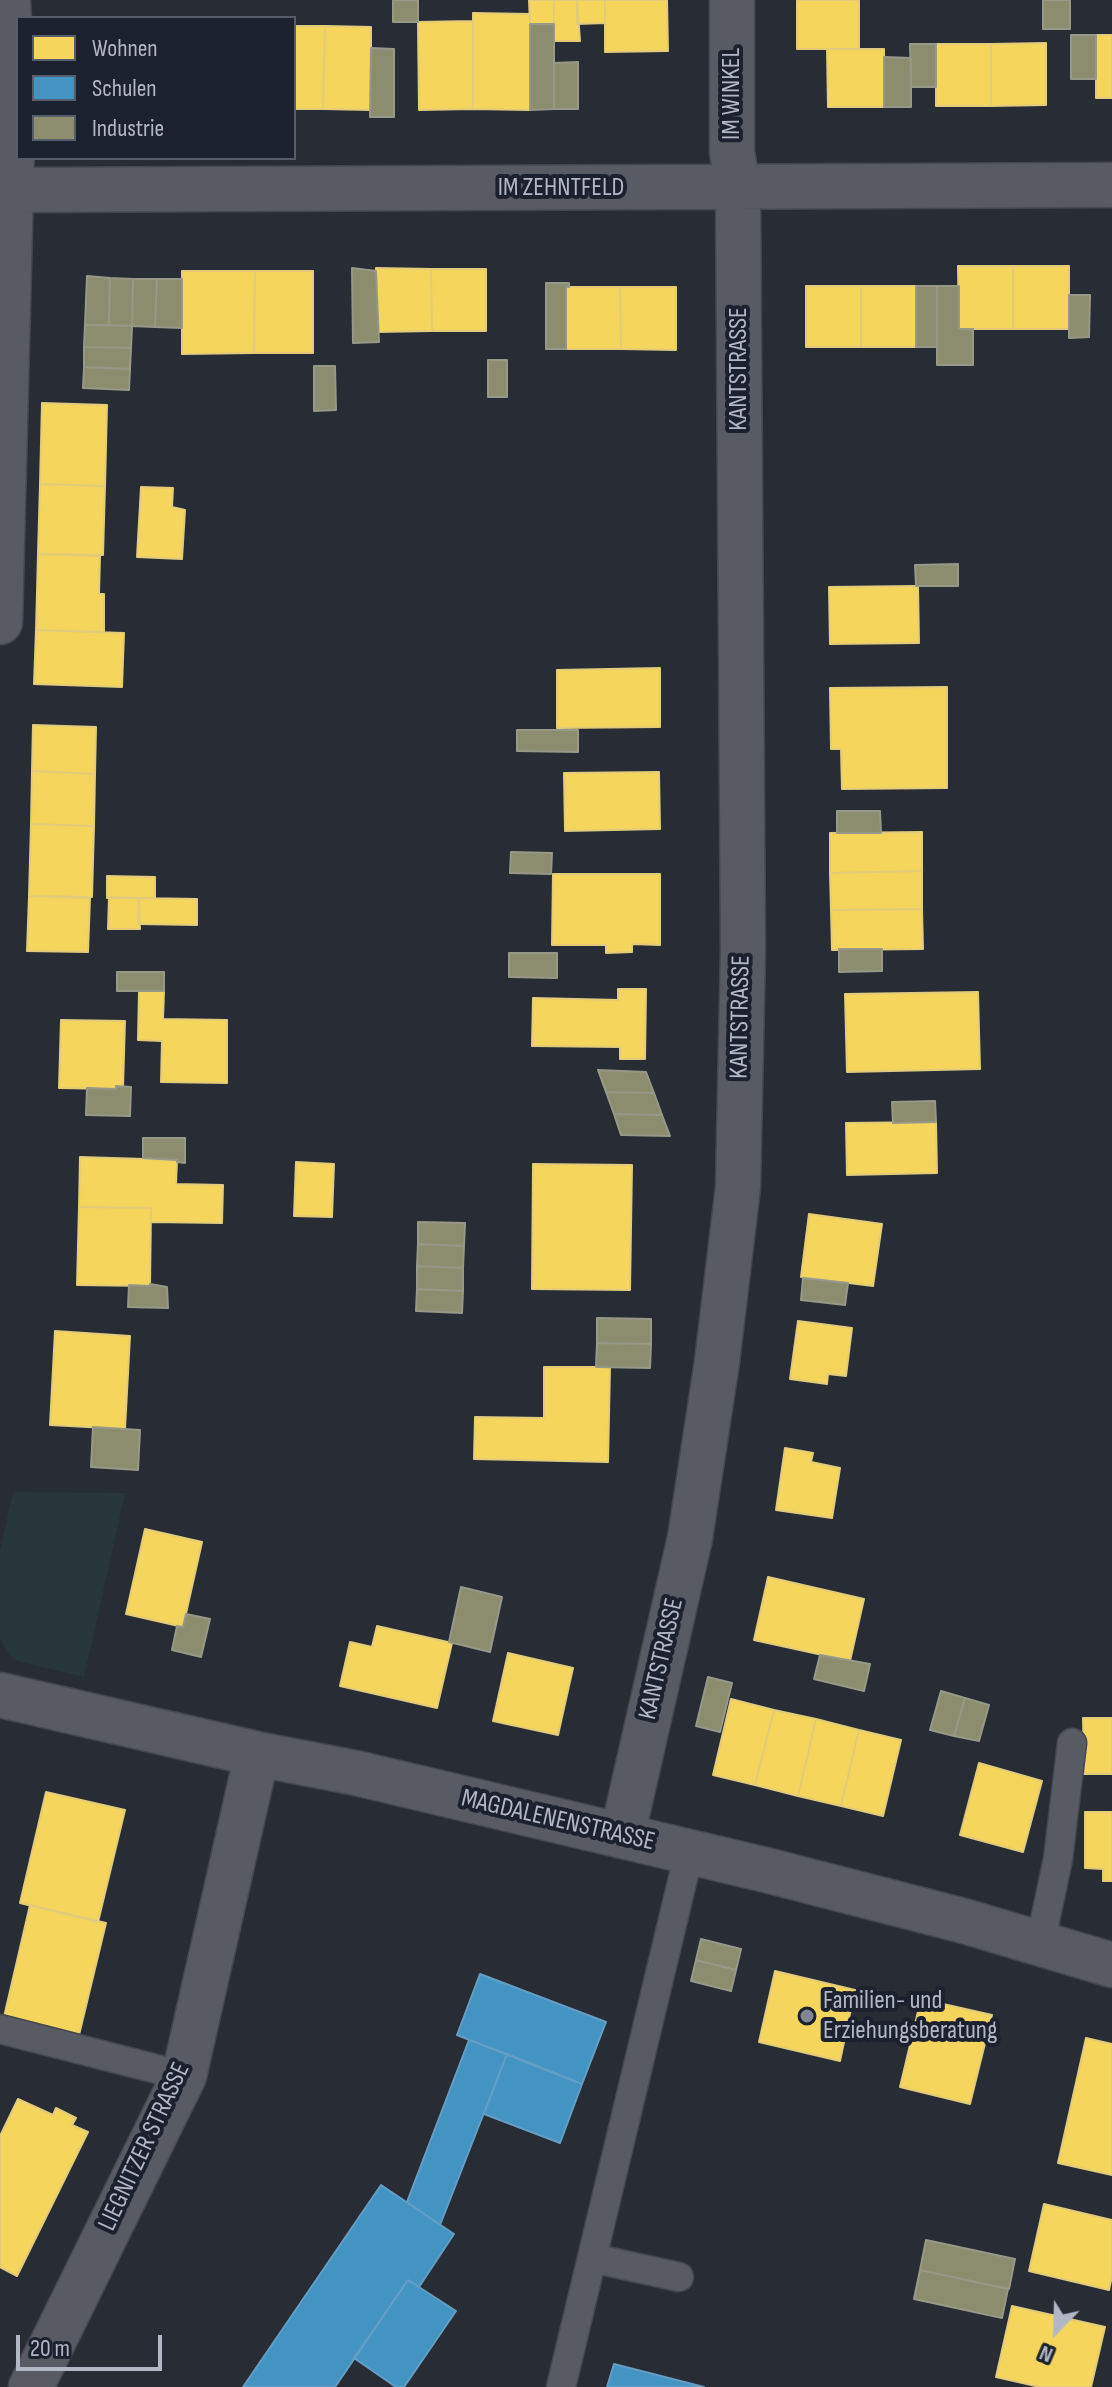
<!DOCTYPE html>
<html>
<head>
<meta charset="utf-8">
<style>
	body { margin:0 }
	#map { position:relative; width:1112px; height:2387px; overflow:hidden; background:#282c35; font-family:"Sofia Sans Condensed",sans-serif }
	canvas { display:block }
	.legend { position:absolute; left:16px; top:16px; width:280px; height:144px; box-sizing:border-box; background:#1c212f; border:2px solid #585d6b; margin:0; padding:10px 14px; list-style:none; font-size:24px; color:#b2b7c6 }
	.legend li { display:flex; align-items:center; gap:16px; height:40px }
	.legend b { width:40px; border:2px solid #585d6b }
	.north { position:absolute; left:1016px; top:2291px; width:80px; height:80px; -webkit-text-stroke:6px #1c212f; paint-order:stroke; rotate:203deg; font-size:22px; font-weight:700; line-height:32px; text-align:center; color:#b2b7c6 }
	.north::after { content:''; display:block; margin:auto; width:28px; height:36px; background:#b2b7c6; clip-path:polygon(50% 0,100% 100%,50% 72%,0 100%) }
	.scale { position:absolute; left:16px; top:2335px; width:146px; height:36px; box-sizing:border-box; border:4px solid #b2b7c6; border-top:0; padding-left:10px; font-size:24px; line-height:28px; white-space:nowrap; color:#b2b7c6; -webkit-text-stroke:6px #1c212f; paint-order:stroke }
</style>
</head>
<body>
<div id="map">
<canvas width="1112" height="2387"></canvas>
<ul class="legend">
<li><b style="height:22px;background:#f6d55c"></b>Wohnen</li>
<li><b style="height:22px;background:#4393c3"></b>Schulen</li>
<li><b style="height:22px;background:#8c8c6e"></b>Industrie</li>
</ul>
<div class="north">N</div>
<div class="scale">20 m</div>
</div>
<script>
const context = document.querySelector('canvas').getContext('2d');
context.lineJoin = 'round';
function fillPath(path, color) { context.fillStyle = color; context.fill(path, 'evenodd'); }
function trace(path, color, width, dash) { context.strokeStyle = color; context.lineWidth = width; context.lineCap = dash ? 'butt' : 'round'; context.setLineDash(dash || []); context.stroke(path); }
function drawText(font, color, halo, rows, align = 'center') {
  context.font = font + ' "Sofia Sans Condensed",sans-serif'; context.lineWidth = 8; context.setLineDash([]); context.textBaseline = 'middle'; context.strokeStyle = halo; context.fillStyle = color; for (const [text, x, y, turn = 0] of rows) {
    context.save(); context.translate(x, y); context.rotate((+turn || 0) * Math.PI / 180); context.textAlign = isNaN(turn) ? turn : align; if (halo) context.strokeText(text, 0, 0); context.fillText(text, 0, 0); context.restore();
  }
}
const green = new Path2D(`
	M13,1492L125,1493L84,1677L13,1660L0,1639V1550Z`);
const homes = new Path2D(`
	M529,0H554V24H530Z
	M554,0H577L580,41H554Z
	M577,0H605V23L577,24Z
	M605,0H667L668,51L605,52Z
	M797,0H859V49H797Z
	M473,13L530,14V110L473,109Z
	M473,21V109L419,110L418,22Z
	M294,26H325L323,109H294Z
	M325,26L371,27V110L323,109Z
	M1096,35H1112V98H1096Z
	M1046,43V105L991,106V44Z
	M936,44H991V106H936Z
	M827,49H884V107H828Z
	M958,266H1013V329H959Z
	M1013,266H1069V329H1013Z
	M376,268L431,269L432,331L377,332Z
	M431,269H486V331H432Z
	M182,271H255L254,353L182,354Z
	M255,271H313V353H254Z
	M806,286H861V347H806Z
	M861,286H916V347H861Z
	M566,287H620L621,349H566Z
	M620,287H676V350L621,349Z
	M42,403L107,405L105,486L40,484Z
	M40,484L105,486L103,555L38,554Z
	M141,487L173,488L172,507L185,510L182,559L137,557Z
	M38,554L100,556L99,594H104V632L36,630Z
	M918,586L919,643L830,644L829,587Z
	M36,630L124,633L122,687L34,684Z
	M660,668V727L557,728V670Z
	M947,687V788L842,789L841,749H831L830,688Z
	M33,725L96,727L95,774L32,771Z
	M32,771L95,774L94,826L31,824Z
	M659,772L660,829L565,831L564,773Z
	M31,824L94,826L92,897L29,896Z
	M922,832V871L830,873V833Z
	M922,871V909L831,910L830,873Z
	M553,874H660V945L632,944V952L606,953V945H552Z
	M107,876L155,877V898H107Z
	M29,896L90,898L88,952L27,951Z
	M109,897L139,898L140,929H108Z
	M139,898L197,899V925L138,924Z
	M922,909L923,949L832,950L831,910Z
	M618,989H646L645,1059H620V1047L532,1046L533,998L618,1000Z
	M139,991H164L163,1019L227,1020V1083L161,1082L162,1041L138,1040Z
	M978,992L980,1069L847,1072L845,994Z
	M61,1020L125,1021L123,1087L116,1086V1089L59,1088Z
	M936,1122L937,1173L847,1175L846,1123Z
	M80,1157L177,1160L176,1184L223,1185L222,1223L151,1222V1208L79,1207Z
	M296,1162L334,1164L332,1217L294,1216Z
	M533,1164L632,1165L630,1290L532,1289Z
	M79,1207L151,1208L150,1286L77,1285Z
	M809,1214L882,1224L873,1286L801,1277Z
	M798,1321L852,1328L846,1376L828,1374L827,1384L790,1379Z
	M55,1331L130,1336L125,1429L50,1425Z
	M544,1367H610L608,1462L474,1459L475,1417L544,1418Z
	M785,1448L813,1453L811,1462L840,1468L832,1518L776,1510Z
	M145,1529L202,1542L183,1627L126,1614Z
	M768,1577L864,1599L850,1661L754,1640Z
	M377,1626L452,1643L437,1708L340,1686L350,1642L372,1647Z
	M508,1653L573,1668L558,1735L493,1721Z
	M731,1699L774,1710L755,1785L713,1775Z
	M774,1710L816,1719L798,1796L755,1785Z
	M1083,1718H1112V1774H1084Z
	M816,1719L859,1730L841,1806L798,1796Z
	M859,1730L901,1740L883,1816L841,1806Z
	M979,1763L1042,1781L1023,1852L960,1835Z
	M46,1792L125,1810L98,1922L20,1903Z
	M1085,1812H1112V1881H1103V1869L1085,1868Z
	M30,1905L106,1923L79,2035L4,2017Z
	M775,1971L855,1990L840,2061L759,2042Z
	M921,1999L992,2015L970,2104L900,2087Z
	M1086,2038L1112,2044V2175L1058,2163Z
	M18,2099L53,2115L56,2108L76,2118L72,2125L88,2132L17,2276L0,2267V2136Z
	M1044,2204L1112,2220V2276L1109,2290L1029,2271Z
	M1012,2306L1105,2327L1091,2387H1040L996,2377Z`);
const schools = new Path2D(`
	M480,1974L606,2022L582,2084L457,2035Z
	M469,2040L507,2054L440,2225L407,2202Z
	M507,2054L582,2084L560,2143L484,2114Z
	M381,2185L454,2234L419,2287L408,2280L335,2387H243Z
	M408,2280L456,2311L404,2387H396L354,2358Z
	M614,2364L704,2387H607Z`);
const industry = new Path2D(`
	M393,0H418V22H393Z
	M1043,0H1070V29H1043Z
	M530,24H554V109L530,110Z
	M1071,35H1096V79H1071Z
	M910,44H936V87H911Z
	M371,48L394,49V117H370Z
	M884,57L911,58V107H884Z
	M578,62V109H554V63Z
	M352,268L376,271L379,342L353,343Z
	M87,276L110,278L109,325H85Z
	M110,278L133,279L132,326L109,325Z
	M133,279H157L155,327L132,326Z
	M157,279H182V328L155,327Z
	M546,283H569V287H566V349H546Z
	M916,286H937V347H916Z
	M937,286H959V329H973V365H937Z
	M1069,295H1090L1089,337L1069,338Z
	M85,325L132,326L131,348L84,347Z
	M84,347L131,348L130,369L84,367Z
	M488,360H507V397H488Z
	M314,366H335L336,410L314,411Z
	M84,367L130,369L129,390L83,388Z
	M958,564V586H916L915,565Z
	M517,730H578V752L517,751Z
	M837,811H880L881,833H837Z
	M511,852L552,853L551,874L510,873Z
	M839,949H882V971L839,972Z
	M509,953H557V978L509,977Z
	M117,972H164V991H117Z
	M598,1070L646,1072L654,1093L606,1092Z
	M116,1086L131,1087L130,1116L86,1115L87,1088L116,1089Z
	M606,1092L654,1093L662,1115L614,1114Z
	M935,1101L936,1122L893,1123L892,1102Z
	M614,1114L662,1115L670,1136L621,1135Z
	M143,1138H185V1163L177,1162V1160L143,1158Z
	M418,1222L465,1223L464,1246L418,1244Z
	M418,1244L464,1246L463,1268L417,1266Z
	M417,1266L463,1268V1291L417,1289Z
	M803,1278L848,1283L845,1305L801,1300Z
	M150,1284L167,1287L168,1308L128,1307L129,1285L150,1286Z
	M417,1289L463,1291L462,1313L416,1311Z
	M597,1318L651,1319V1344L597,1343Z
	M597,1343L651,1344L650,1368L596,1367Z
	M93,1427L140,1430L138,1470L91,1467Z
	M461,1587L502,1597L490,1652L449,1642Z
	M186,1614L210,1619L201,1657L172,1650L177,1626L183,1627Z
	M820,1655L870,1664L864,1691L814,1679Z
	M708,1677L732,1683L720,1732L696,1726Z
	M941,1691L965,1698L954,1736L930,1730Z
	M965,1698L989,1705L979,1741L954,1736Z
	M701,1939L741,1949L736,1970L696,1960Z
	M696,1960L736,1970L731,1991L691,1981Z
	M926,2240L1015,2259L1009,2289L920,2270Z
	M920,2270L1008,2289L1002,2318L914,2299Z`);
const service = new Path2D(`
	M1040,1944L1058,1859L1072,1743
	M0,2029L184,2076
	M592,2258L679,2277
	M561,2387L689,1853`);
const minor = new Path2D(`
	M10,190L1112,185
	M0,622L13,108L8,0
	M0,1695L257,1754L356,1773L766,1870L964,1921L1112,1965
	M622,1836L690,1538L717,1362L738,1187L743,951L738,187L732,152V0
	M31,2387L184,2076L257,1754`);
const markers = [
	[807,2016,8,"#828693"]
];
const streetNames = [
	["IM WINKEL",732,94,-90],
	["IM ZEHNTFELD",561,188],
	["KANTSTRASSE",739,369,-90],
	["KANTSTRASSE",741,1017,-89],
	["KANTSTRASSE",662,1659,-77],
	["MAGDALENENSTRASSE",558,1821,13],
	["LIEGNITZER STRASSE",145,2147,-65]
];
const poiNames = [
	["Familien- und",823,2001],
	["Erziehungsberatung",823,2031]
];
fillPath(green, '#26363b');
fillPath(homes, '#f6d55c');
trace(homes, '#e2cc7c', 2);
fillPath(schools, '#4393c3');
trace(schools, '#649ec4', 2);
fillPath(industry, '#8c8c6e');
trace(industry, '#979988', 2);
trace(service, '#44474e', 31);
trace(minor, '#44474e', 47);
trace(service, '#585b63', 28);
trace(minor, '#585b63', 44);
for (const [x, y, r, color] of markers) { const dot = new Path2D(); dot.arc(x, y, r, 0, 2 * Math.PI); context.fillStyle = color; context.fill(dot); trace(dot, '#1c212f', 3); }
drawText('26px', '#b2b7c6', '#1c212f', streetNames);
drawText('26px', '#b2b7c6', '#1c212f', poiNames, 'left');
</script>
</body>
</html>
